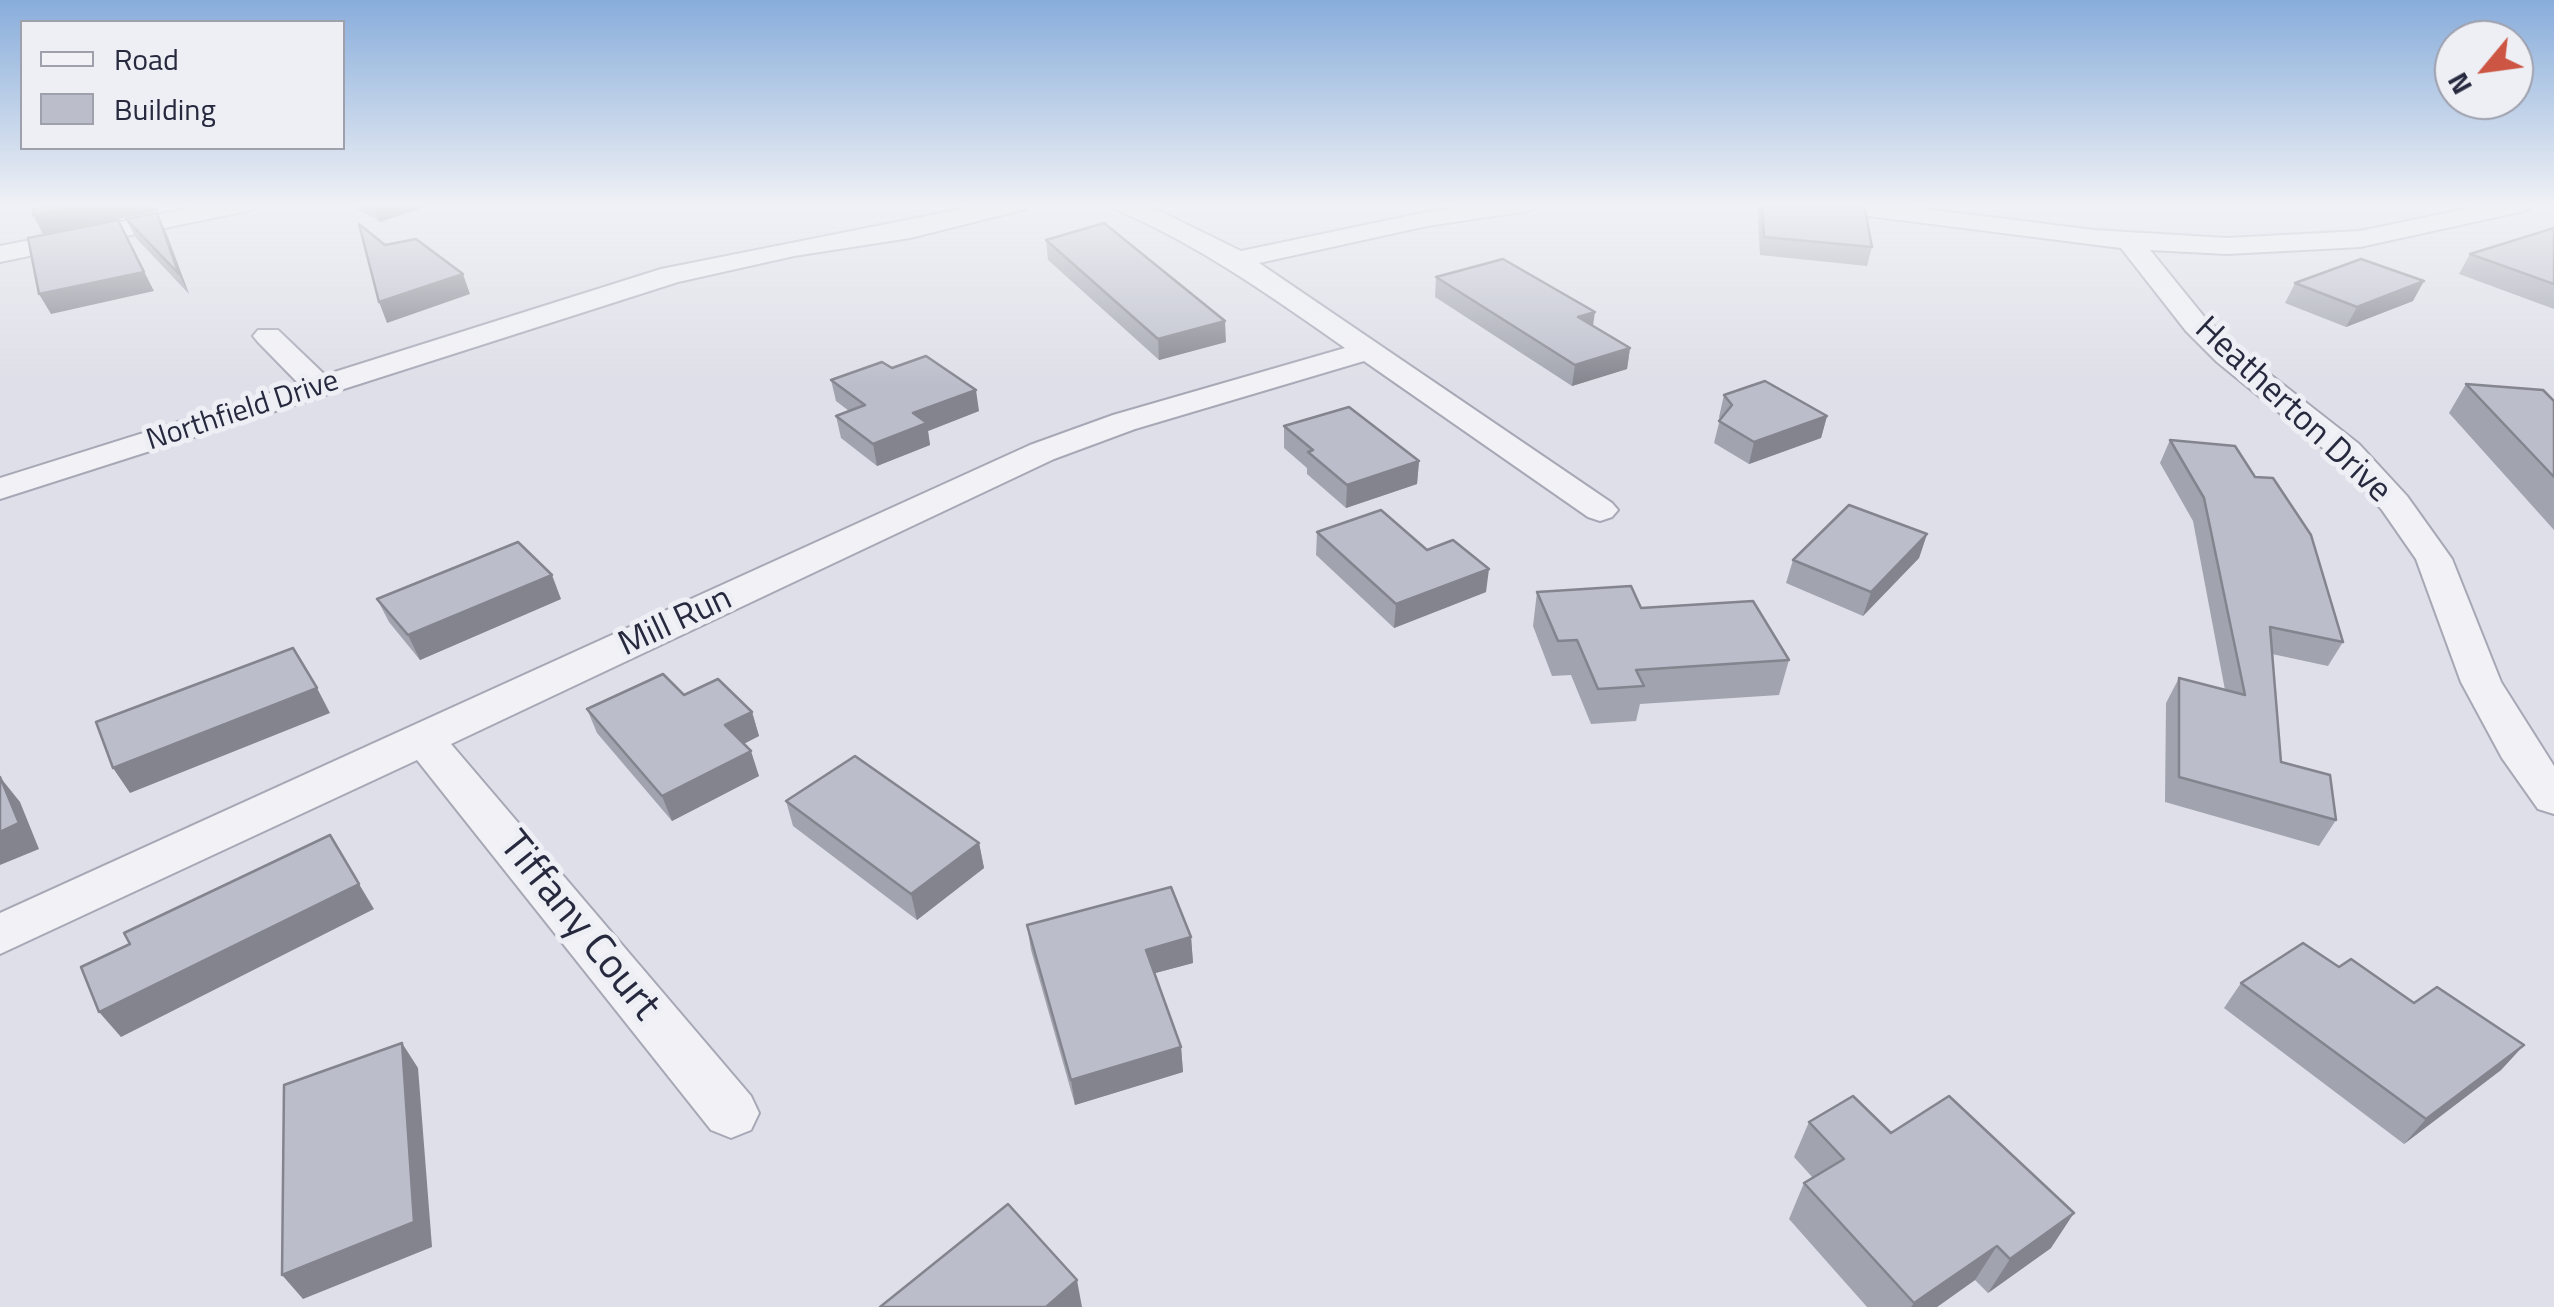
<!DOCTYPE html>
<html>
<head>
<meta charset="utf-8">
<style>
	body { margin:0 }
	#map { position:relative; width:2554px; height:1307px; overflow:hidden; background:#dedfe8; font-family:"Titillium Web",sans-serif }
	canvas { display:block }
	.legend { position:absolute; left:20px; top:20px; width:325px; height:130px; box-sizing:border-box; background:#edeff5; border:2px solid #9ea0ac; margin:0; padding:12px 18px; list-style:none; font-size:30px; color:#27293e }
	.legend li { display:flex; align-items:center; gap:20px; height:50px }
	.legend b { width:50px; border:2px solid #9ea0ac }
	.north { position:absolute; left:2434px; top:20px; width:100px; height:100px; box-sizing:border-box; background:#edeff5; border:2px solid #9ea0ac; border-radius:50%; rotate:241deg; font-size:28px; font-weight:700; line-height:40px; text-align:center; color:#27293e }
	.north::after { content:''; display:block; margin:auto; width:35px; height:45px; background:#cd5543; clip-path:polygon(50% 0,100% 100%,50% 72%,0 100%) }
</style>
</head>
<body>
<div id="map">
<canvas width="2554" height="1307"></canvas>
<ul class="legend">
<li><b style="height:12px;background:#f1f1f6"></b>Road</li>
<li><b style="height:28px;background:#bbbdca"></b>Building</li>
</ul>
<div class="north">N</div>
</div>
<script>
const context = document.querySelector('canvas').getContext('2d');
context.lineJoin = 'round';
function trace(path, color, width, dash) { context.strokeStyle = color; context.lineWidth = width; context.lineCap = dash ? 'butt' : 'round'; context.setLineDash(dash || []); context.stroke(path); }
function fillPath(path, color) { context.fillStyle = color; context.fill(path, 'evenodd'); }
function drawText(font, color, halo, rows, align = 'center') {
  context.font = font + ' "Titillium Web",sans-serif'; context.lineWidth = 10; context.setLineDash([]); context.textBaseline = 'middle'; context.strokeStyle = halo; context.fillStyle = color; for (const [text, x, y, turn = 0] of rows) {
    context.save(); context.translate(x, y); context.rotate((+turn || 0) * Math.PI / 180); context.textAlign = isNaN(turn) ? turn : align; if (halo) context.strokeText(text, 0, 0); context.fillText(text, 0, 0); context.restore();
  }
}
const minor = new Path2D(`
	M211,204H259L247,211L0,262V246Z
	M987,204H1029L1026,209L910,238L794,256L678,282L0,499V478L299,384L258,342L253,336L258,330H278L325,375L661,269Z
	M1112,204H1145L1241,251L1427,212L1478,204H1539L1527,211L1427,226L1259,263L1612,503L1618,510L1612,517L1600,521L1588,517L1364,361L1135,429L1054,459L451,744L751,1096L759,1113L751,1130L731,1138L711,1130L417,760L0,954V913L1030,445L1113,415L1345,348C1271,296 1199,245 1115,209Z
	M1817,204H1886L2094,230L2227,238L2360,231L2489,204H2536L2524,211L2360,247L2227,254L2150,250L2206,319L2239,350L2359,444L2407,496L2452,559L2501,682L2554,766V814L2538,809L2502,758L2461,682L2416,559L2382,510L2335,458L2217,362L2186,331L2121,248L1829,211Z`);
const wall = new Path2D(`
	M348,204H434L380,222Z
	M1757,204H1864L1872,247L1867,266L1760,255Z
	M126,219L166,232L189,294L136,238Z
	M2554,228V309L2459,274L2470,254Z
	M1046,240L1226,342L1159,360L1048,260Z
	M1436,277L1593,326L1630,348L1627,369L1572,386L1435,297Z
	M2295,283L2413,301L2346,327L2285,303Z
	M892,368L979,411L928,431L930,445L877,466L841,438L836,416L849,411L836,401L831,380Z
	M2466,384L2554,401V530L2449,413Z
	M1724,395L1827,416L1821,438L1749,464L1714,443L1720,419L1719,417Z
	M1284,426L1419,461L1417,484L1346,508L1307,474V468L1284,448Z
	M2170,440L2343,642L2328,666L2272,654L2281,762L2336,820L2319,846L2165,802L2166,703L2179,678L2225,690L2193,521L2160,463Z
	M1317,532L1427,550L1486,592L1394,628L1316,555Z
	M1927,534L1919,558L1863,616L1786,583L1793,560Z
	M1537,592L1641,608L1789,660L1779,695L1640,704L1636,721L1591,724L1571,675L1552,676L1533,626Z
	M377,599H561L420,660L389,622Z
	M684,695L752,712L759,736L744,744L759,776L672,821L597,733L587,709Z
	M786,801L979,843L984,868L917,920L793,826Z
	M1027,925L1191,937L1193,963L1155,973L1181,1047L1183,1072L1075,1105L1031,950Z
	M2339,967L2414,1003L2524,1045L2501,1070L2404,1144L2224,1008L2241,983Z
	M1809,1122L1891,1133L2051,1248L1988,1293L1975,1280L1937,1307H1867L1789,1219L1804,1183L1813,1178L1794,1157Z`);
const shadedWall = new Path2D(`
	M88,204H156L158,211L43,234L33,215Z
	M373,204H434L380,222Z
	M157,213L166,232L189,294L179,274Z
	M118,220L154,291L51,314L39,294Z
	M463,274L470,294L387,323L379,302Z
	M2424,281L2413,301L2346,327L2357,307Z
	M1595,312L1592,333L1578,317Z
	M1225,321L1226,342L1159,360L1158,339Z
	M1630,348L1627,369L1572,386L1575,365Z
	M976,390L979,411L928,431L930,445L877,466L873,444L913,413Z
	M1827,416L1821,438L1749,464L1754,442Z
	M1419,461L1417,484L1346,508L1347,485Z
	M1927,534L1919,558L1863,616L1871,592Z
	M1489,569L1486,592L1394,628L1396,604Z
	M552,575L561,599L420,660L408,635Z
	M317,688L330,713L130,793L113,768Z
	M752,712L759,736L733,749L725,725Z
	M751,751L759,776L672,821L662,796Z
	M0,777L20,802L39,849L0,865Z
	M979,843L984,868L917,920L911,894Z
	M359,884L374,909L121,1037L99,1012Z
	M1191,937L1193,963L1148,975L1146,950Z
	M402,1043L418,1068L432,1247L303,1299L282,1275Z
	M2524,1045L2501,1070L2404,1144L2426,1119Z
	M1181,1047L1183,1072L1075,1105L1071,1080Z
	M2074,1213L2051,1248L1988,1293L2010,1259Z
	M1997,1246L1975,1280L1937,1307H1911L1914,1303Z
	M1077,1280L1082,1307H1046Z`);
const building = new Path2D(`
	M35,204H88L33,215Z
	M1762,204H1864L1872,247L1764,237Z
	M157,213L179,274L126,219Z
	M118,220L144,272L39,294L28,238Z
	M1104,223L1225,321L1158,339L1046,240Z
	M359,224L385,245L416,239L463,274L379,302Z
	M2554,228V284L2470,254Z
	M1503,259L1595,312L1578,317L1630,348L1575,365L1436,277Z
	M2361,259L2424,281L2357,307L2295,283Z
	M926,356L976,390L913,413L927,423L873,444L836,416L865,405L831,380L882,362L892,368Z
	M1765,381L1827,416L1754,442L1719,421L1732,405L1724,395Z
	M2466,384L2543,390L2554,401V477Z
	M1349,407L1419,461L1347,485L1308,452L1313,450L1284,426Z
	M2170,440L2235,446L2255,477L2273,478L2311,535L2343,642L2270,627L2281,762L2330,775L2336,820L2179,777V678L2245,695L2204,498Z
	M1849,505L1927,534L1871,592L1793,560Z
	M1381,510L1427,550L1453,540L1489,569L1396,604L1317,532Z
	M518,542L552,575L408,635L377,599Z
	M1631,586L1641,608L1753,601L1789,660L1636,670L1644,686L1598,689L1577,640L1558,641L1537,592Z
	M293,648L317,688L113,768L96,722Z
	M663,674L684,695L718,679L752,712L725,725L751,751L662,796L587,709Z
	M855,756L979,843L911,894L786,801Z
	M0,777L19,823L0,832Z
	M330,835L359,884L99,1012L81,967L130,944L124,933Z
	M1171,887L1191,937L1146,950L1181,1047L1071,1080L1027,925Z
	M2303,943L2339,967L2351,959L2414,1003L2437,987L2524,1045L2426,1119L2241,983Z
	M402,1043L414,1222L282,1275L284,1085Z
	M1853,1096L1891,1133L1949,1096L2074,1213L2010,1259L1997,1246L1914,1303L1804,1183L1844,1159L1809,1122Z
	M1008,1204L1077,1280L1046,1307H880Z`);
const farStreetnames = [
	["Northfield Drive",243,412,-18]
];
const streetNames = [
	["Heatherton Drive",2292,411,43],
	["Mill Run",676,623,-25]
];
const nearStreetnames = [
	["Tiffany Court",578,927,51]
];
trace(minor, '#a7a8b5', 4);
fillPath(minor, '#f1f1f6');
fillPath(wall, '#a1a3ae');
fillPath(shadedWall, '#83848d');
fillPath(building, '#bbbdca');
trace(building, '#83848d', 2.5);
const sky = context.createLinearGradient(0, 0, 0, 387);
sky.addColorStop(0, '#88addb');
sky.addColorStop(0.53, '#f0f1f5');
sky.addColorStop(1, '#f0f1f500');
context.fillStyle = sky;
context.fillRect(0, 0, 2554, 387);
drawText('30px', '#27293e', '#edeff5', farStreetnames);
drawText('35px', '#27293e', '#edeff5', streetNames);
drawText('42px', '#27293e', '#edeff5', nearStreetnames);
</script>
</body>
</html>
